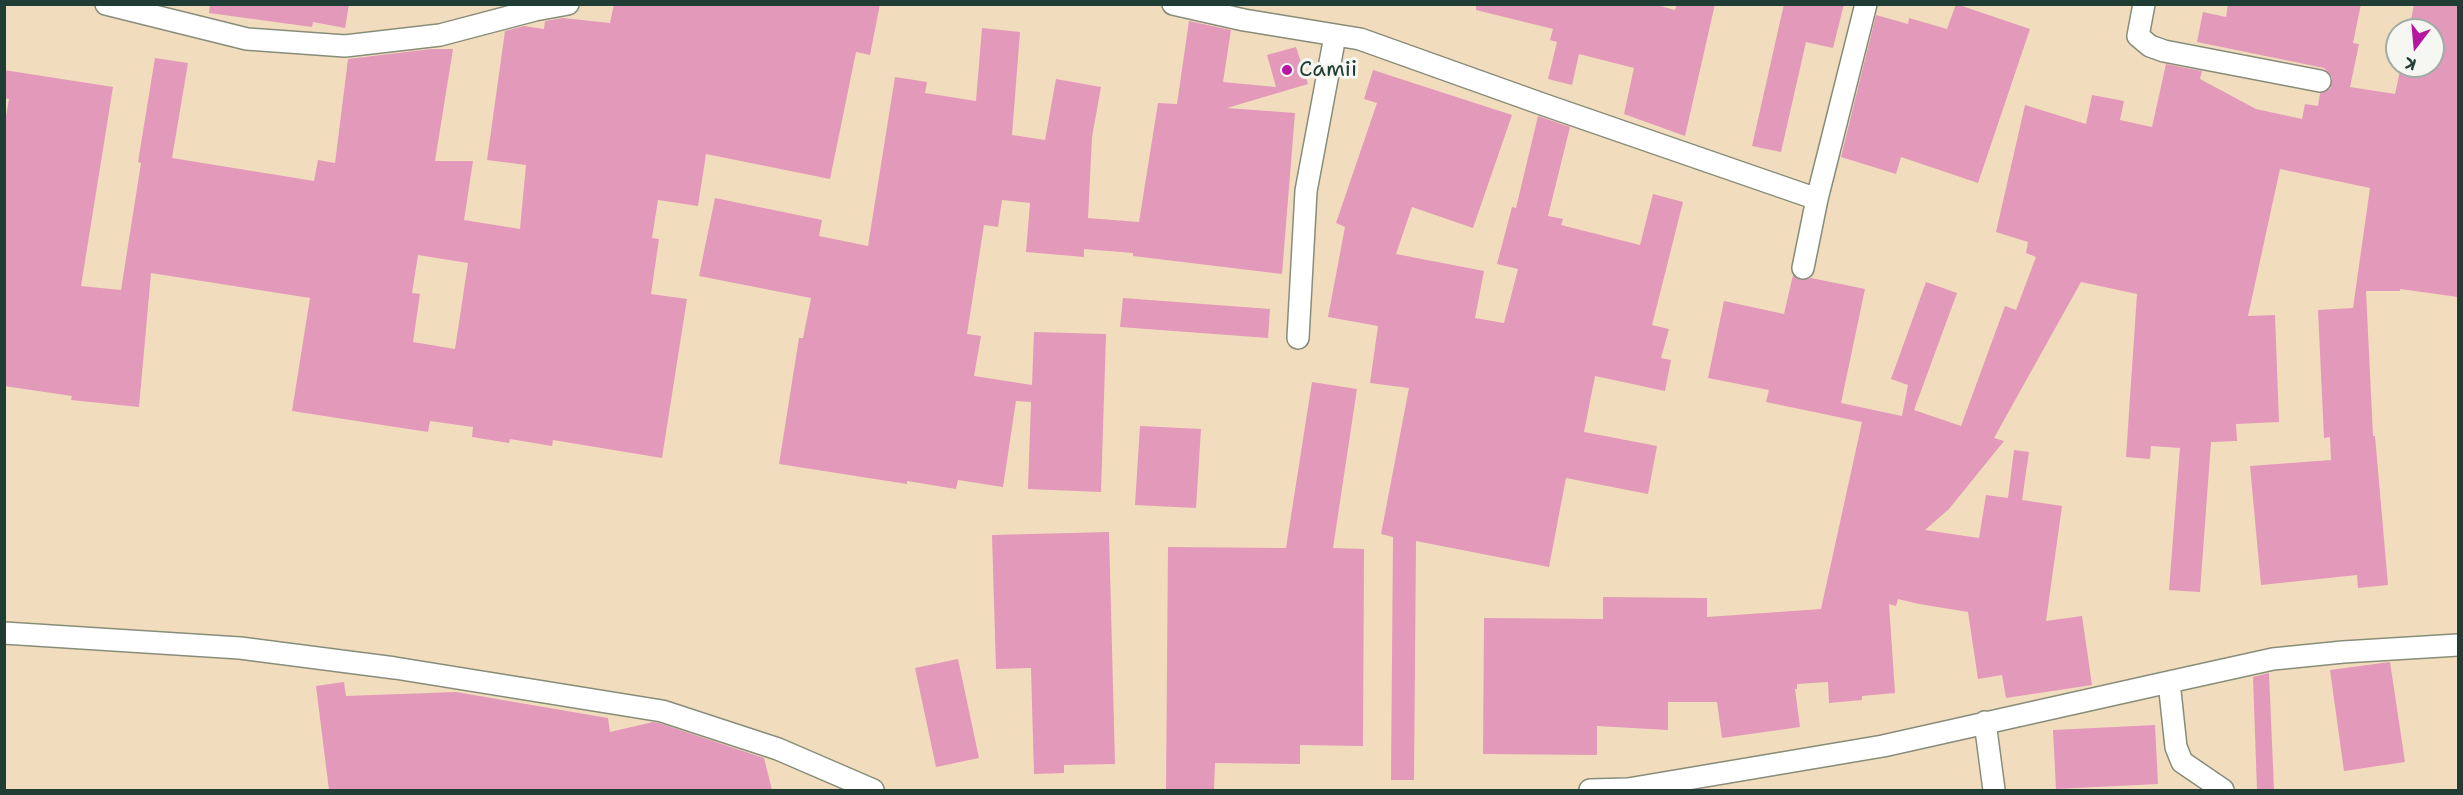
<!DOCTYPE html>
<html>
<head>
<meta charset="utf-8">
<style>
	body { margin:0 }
	#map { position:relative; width:2463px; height:795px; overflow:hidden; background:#f1ddbe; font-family:"Shantell Sans",sans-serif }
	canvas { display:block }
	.frame { position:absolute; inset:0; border:6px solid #1f3d34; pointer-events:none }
	.north { position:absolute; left:2385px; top:18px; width:60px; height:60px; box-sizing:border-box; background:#f6f6f2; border:2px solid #a0aca6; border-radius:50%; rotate:196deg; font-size:16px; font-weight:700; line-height:24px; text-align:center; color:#1f3d34 }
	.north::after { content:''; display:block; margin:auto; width:21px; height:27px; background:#b5179e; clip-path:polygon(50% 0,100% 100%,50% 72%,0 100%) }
</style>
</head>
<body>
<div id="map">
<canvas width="2463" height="795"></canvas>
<div class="frame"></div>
<div class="north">K</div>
</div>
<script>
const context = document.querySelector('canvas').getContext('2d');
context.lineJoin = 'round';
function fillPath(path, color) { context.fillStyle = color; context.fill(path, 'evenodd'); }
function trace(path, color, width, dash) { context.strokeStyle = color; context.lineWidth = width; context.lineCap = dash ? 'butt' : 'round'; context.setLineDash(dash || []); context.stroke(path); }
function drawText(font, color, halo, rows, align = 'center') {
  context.font = font + ' "Shantell Sans",sans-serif'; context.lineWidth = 6; context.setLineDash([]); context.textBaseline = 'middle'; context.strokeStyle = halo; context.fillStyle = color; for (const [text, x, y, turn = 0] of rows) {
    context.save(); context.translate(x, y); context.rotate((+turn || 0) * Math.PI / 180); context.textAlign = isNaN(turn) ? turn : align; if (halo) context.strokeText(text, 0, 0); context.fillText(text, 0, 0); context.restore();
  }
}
const building = new Path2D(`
	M210,4H349L345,28L313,22L312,27L209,13Z
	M614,4H880L870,55L856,52L830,179L706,154L698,206L658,200L652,238L659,239L651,294L687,299L662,458L553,440L552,446L510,439L509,443L472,437L473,427L430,421L428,432L292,411L310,298L151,273L139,407L71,400L72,396L4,386V128L9,99L4,98V70L113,87L81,286L121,290L141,163L138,162L155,58L188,63L172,158L314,181L318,160L335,163L348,59L431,49H453L435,161H473L464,220L520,229L526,165L487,160L505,31L524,26L544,29L545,21L563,18L610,23ZM418,255L468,263L455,349L413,342L420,294L412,293Z
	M1476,4H1653L1675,10L1677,4H1715L1685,136L1624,114L1634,68L1579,54L1572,85L1548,79L1557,42L1550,40L1553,29L1476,10Z
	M1784,4H1844L1833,48L1806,42L1781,152L1752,146Z
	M1956,4L2030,29L1978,183L1901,157L1896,174L1841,157L1876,15L1908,24L1909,18L1947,29Z
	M2228,4H2361L2353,43L2359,44L2350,87L2395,94L2401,66H2433V30H2409L2414,4H2458V297L2400,289V291H2366L2373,436H2375L2388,585L2358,588L2357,575L2261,585L2250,466L2331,460L2330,437L2324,438L2318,310L2353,308L2370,188L2280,169L2248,316L2275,315L2279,422L2236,424L2237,441L2211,442L2200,592L2169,590L2180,448L2151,446L2150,459L2126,457L2137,294L2081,282L1994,438L2004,441L1949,509L1925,530L1979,538L1986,495L2008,498L2014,450L2029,452L2022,500L2062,506L2046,621L2082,616L2092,685L2006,698L2002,675L1978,679L1968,612L1919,604L1898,599L1896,606L1889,604L1895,693L1862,696V700L1829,703L1828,682L1797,684V689H1795L1800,727L1722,738L1717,702H1668V730L1597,726V755L1483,754L1484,618L1603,619V597L1707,598V617L1821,609L1862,422L1766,402L1769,390L1708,378L1724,301L1784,314L1793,275L1800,280L1811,278L1865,289L1841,403L1902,416L1908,385L1891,379L1926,282L1957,293L1914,410L1961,426L2005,306L2016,310L2036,257L2026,253L2028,242L1996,232L2025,105L2086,124L2092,95L2124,101L2120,120L2152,127L2166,64L2202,71L2200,79L2256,109L2302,119L2305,104L2318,106L2320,93L2330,89L2332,77L2324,68L2197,42L2203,12L2226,17Z
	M1189,21L1231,30L1223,82L1276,87L1267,55L1296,47L1308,84L1227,108L1295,113L1282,274L1133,256V253L1084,249V257L1026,252L1030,203L1002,200L998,227L984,225L967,334L981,336L974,376L1032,385L1034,332L1106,334L1101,492L1028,489L1031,402L1016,401L1003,487L958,480L956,489L907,481V484L779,464L799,338H803L811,298L699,276L715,198L822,220L819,236L868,246L895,77L927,82L925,93L976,101L982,28L1020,32L1012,135L1045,140L1056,79L1101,87L1092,137L1088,218L1139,222L1158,103L1177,104Z
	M1373,70L1512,115L1473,228L1412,207L1396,254L1484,271L1475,318L1504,323L1518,269L1497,264L1512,207L1516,208L1538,116L1570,127L1548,216L1563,219L1561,225L1640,245L1653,194L1683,202L1652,325L1669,329L1661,358L1671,360L1665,391L1595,376L1584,432L1657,446L1648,494L1566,478L1549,567L1416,541L1414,780H1391L1393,537L1381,534L1409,388L1370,383L1378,326L1328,317L1345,227L1336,223L1377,103L1364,99Z
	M1123,298L1270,309L1268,338L1120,327Z
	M1312,382L1357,389L1333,548L1364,549L1363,746L1300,745V764L1215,763L1214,790H1166L1168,547L1286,548Z
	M1140,426L1201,429L1196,508L1135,505Z
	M1109,532L1115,764L1064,765V773L1034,774L1031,668L996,669L992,535Z
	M958,659L979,758L936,767L915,668Z
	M2390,662L2405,762L2344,771L2330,670Z
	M2269,673L2274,790H2257L2253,677Z
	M344,682L346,696L456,692L608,718L610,732L653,722L659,723L764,758L772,790H329L316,686Z
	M2155,725L2158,784L2056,789L2053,730Z`);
const minor = new Path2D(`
	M106,4L247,39L345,46L440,35L535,10L568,4
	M1173,4L1244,20L1360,39L1542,104L1817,199
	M2144,4L2138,36L2150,46L2164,51L2320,81
	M1803,268L1817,199L1866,4
	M1298,338L1306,191L1335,36
	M4,633L240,648L395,668L662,711L778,749L873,790
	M2169,682L2273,659L2343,652L2458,645
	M1985,722L1994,790
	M1590,790L1628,789L1883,746L2169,682L2176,747L2182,762L2223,790`);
const markers = [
	[1287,70,6,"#b5179e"]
];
const poiNames = [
	["Camii",1299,70]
];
fillPath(building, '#e399b9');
trace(minor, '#888d79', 24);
trace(minor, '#fff', 21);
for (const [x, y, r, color] of markers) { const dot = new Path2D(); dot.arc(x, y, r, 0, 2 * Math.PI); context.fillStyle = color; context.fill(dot); trace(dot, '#f6f6f2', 2); }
drawText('22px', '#1f3d34', '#f6f6f2', poiNames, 'left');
</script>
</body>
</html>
